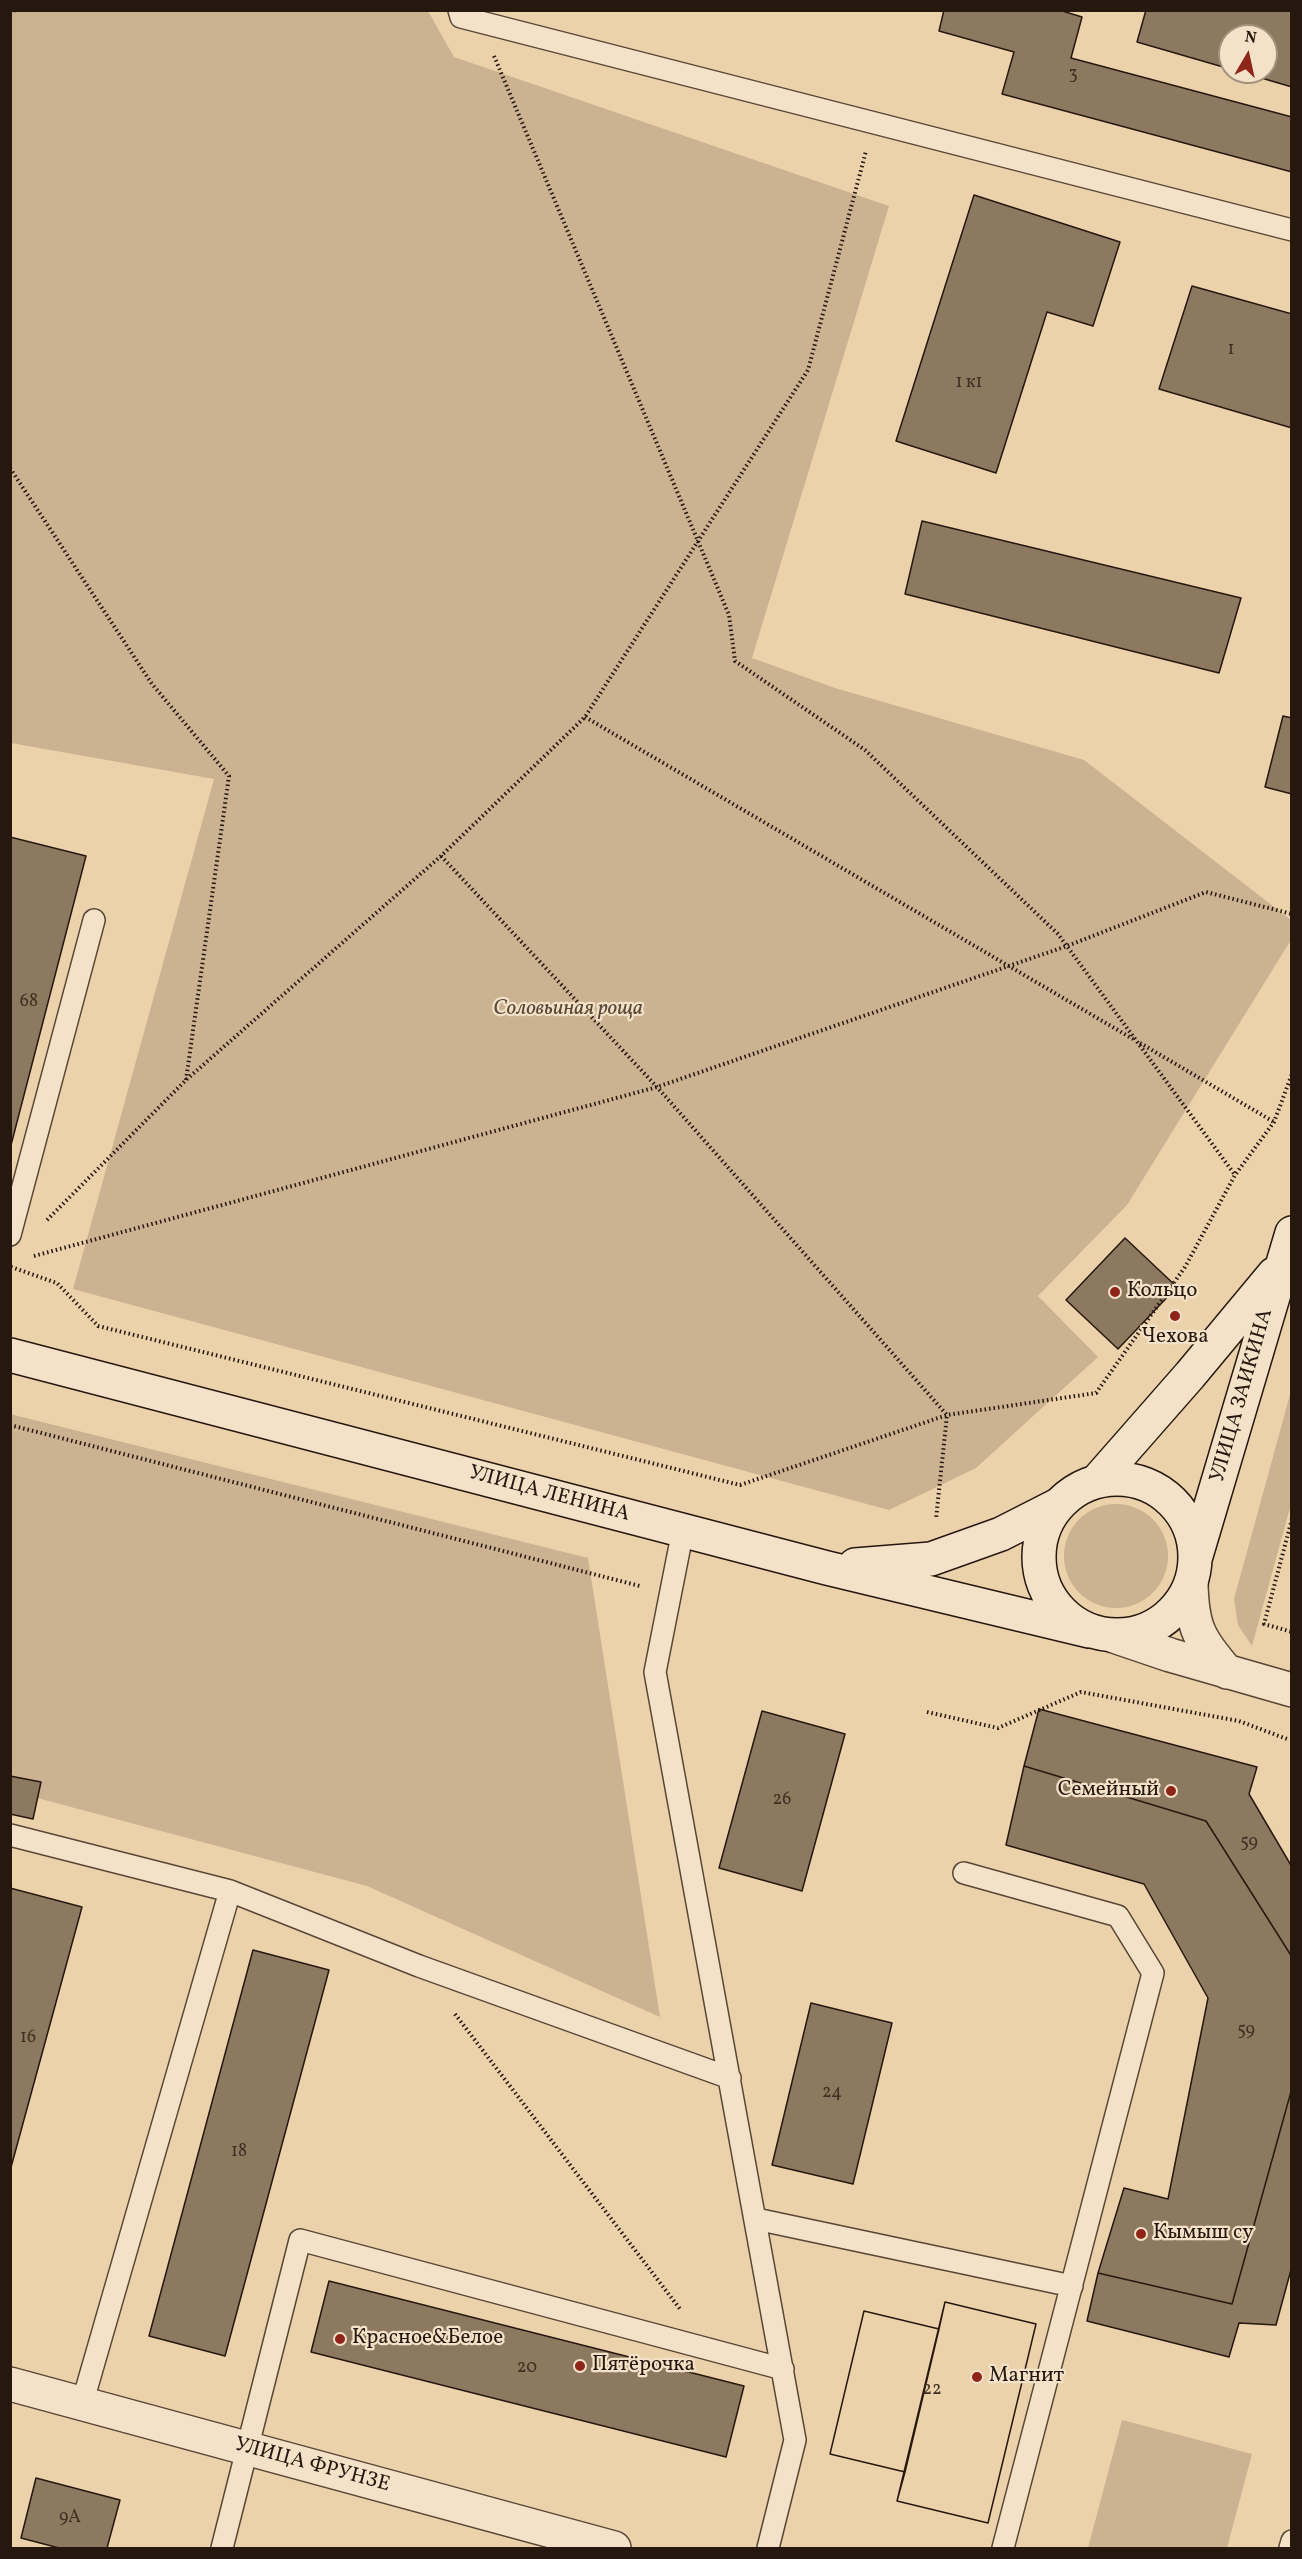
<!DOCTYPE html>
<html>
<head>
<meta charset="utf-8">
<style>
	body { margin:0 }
	#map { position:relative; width:1302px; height:2559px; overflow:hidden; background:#ecd2ab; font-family:Vollkorn,serif }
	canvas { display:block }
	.frame { position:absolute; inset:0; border:12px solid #27180f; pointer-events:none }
	.north { position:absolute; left:1218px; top:24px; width:60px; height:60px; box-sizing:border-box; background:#f3e2c8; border:2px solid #a1917e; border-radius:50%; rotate:9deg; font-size:16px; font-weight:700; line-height:24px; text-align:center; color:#27180f }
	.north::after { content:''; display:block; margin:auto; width:21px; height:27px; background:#8f2418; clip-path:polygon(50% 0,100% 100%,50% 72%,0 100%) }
</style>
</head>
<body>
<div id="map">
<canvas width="1302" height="2559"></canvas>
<div class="frame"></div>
<div class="north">N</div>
</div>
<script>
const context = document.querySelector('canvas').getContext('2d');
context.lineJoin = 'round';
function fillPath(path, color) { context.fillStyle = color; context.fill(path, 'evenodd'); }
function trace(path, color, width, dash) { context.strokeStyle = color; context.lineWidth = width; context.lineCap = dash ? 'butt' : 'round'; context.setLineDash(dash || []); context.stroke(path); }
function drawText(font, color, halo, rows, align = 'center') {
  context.font = font + ' Vollkorn,serif'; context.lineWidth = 4.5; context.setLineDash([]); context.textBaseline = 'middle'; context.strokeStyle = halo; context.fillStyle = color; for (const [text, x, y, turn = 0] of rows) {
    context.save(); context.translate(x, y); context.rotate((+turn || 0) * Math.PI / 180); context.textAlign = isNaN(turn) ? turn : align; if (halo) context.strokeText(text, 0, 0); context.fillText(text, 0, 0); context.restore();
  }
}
const green = new Path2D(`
	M10,11H428L454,57L889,206L752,658L835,688L1084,760L1291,920V940L1127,1205L1038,1296L1098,1357L976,1468L889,1510L73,1289L214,779L11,743Z
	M1291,1391V1504L1252,1646L1238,1625L1234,1599Z
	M10,1414L588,1558L660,2017L367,1886L11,1791Z
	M1064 1556a52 52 0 1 1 104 0a52 52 0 1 1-104 0Z
	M1122,2420L1252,2454L1227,2548H1088Z`);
const building = new Path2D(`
	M944,10H1059L1082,17L1071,58L1292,117V172L1002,94L1014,52L939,31Z
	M1146,10H1292V87L1241,72H1266V36H1230V69L1137,42Z
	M974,195L1120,242L1093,326L1047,312L996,473L896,441Z
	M1192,286L1292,314V428L1159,389Z
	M922,521L1241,598L1219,673L905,594Z
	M1283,716L1292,718V794L1265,787Z
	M10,837L86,856L10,1149Z
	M1125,1238L1177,1287L1118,1349L1066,1300Z
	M1039,1709L1257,1767L1249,1794L1292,1867V1957L1206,1821L1024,1766Z
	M762,1711L845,1734L802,1891L719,1868Z
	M1024,1766L1206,1821L1292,1957V2088L1232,2304L1098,2273L1124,2188L1168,2199L1208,1998L1144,1884L1006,1845Z
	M10,1776L41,1782L33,1819L10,1814Z
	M10,1888L82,1907L10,2171Z
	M253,1950L329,1970L225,2356L149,2336Z
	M811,2003L892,2023L853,2184L772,2165Z
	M1292,2088V2266L1276,2325L1239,2323L1229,2357L1087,2321L1098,2273L1232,2304Z
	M329,2281L744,2386L726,2457L311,2352Z
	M945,2302L1036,2324L988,2523L897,2501Z
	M945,2302L1036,2324L988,2523L897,2501L905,2472L830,2454L864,2311L939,2329Z
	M864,2311L939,2329L905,2472L830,2454Z
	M36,2478L120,2500L107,2548H59L21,2538Z`);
const path = new Path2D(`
	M10,14L15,10
	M494,56L729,615L735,661L865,750L1058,934L1235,1175
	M10,468L152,684L229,776L186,1080
	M585,717L1133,1039
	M441,856L657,1087L947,1415L936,1519
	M1140,1043L1274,1122
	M47,1220L186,1080L441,856L585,717L808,370L866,151
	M34,1256L657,1087L1067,946L1206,892L1292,914
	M11,1267L57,1283L98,1326L740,1485L947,1415L1096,1393L1185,1267L1235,1175L1274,1122L1292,1074
	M10,1425L640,1586
	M1292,1519L1264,1624L1292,1632
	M927,1712L998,1728L1081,1692L1239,1721L1287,1739
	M455,2014L680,2309`);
const service = new Path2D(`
	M459,10L461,17L1292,230
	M10,1235L94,920
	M683,1530L655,1672L795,2440L768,2548
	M10,1835L230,1891L419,1966L730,2078
	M964,1873L1118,1916L1153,1973L1003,2548
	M756,2219L1072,2286
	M82,2404L230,1891
	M222,2548L300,2240L783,2369
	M1290,2548L1292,2541`);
const minor = new Path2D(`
	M10,2384L614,2548`);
const tertiary = new Path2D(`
	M1191,1583C1192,1629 1199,1638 1227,1672
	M1114,1636L1170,1655L1292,1690`);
const secondary = new Path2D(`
	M10,1355L827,1568L1089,1631
	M1039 1557a78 78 0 1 1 156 0a78 78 0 1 1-156 0Z
	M1097,1481L1190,1375L1274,1274
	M1195,1559L1292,1233
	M855,1565L931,1559L1001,1534L1058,1505`);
const markers = [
	[1115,1292,6,"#8f2418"],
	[1175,1316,6,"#8f2418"],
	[1171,1791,6,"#8f2418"],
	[1141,2234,6,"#8f2418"],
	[340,2339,6,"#8f2418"],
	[580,2366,6,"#8f2418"],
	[977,2377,6,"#8f2418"]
];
const numberNames = [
	["3",1073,76],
	["1",1231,351],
	["1 к1",969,384],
	["68",29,1003],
	["26",782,1801],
	["59",1249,1844],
	["59",1246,2032],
	["16",28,2039],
	["24",832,2094],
	["18",239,2153],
	["20",527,2369],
	["22",932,2391],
	["9А",70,2519]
];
const parkNames = [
	["Соловьиная роща",568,1010]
];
const poiNames = [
	["Кольцо",1127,1292],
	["Чехова",1175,1338,"center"],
	["Семейный",1159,1791,"right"],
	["Кымыш су",1153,2234],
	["Красное&Белое",352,2339],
	["Пятёрочка",592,2366],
	["Магнит",989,2377]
];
const streetNames = [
	["УЛИЦА ЗАИКИНА",1243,1396,-74],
	["УЛИЦА ЛЕНИНА",549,1495,15],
	["УЛИЦА ФРУНЗЕ",312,2466,15]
];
fillPath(green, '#cbb290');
fillPath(building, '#8d7960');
trace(building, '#27180f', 1.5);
trace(service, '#584636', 24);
trace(minor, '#584636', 36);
trace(tertiary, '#584636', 36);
trace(secondary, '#27180f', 36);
trace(path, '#27180f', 4, [1.5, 3]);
trace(service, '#f3e2c8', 21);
trace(minor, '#f3e2c8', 33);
trace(tertiary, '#f3e2c8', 33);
trace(secondary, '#f3e2c8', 33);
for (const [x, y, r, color] of markers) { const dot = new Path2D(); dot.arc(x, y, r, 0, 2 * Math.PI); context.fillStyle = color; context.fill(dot); trace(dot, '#f3e2c8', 2); }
drawText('18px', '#403023', null, numberNames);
drawText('italic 21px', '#584636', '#f3e2c8', parkNames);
drawText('21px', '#27180f', '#f3e2c8', poiNames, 'left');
drawText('21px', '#27180f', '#f3e2c8', streetNames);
</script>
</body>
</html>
